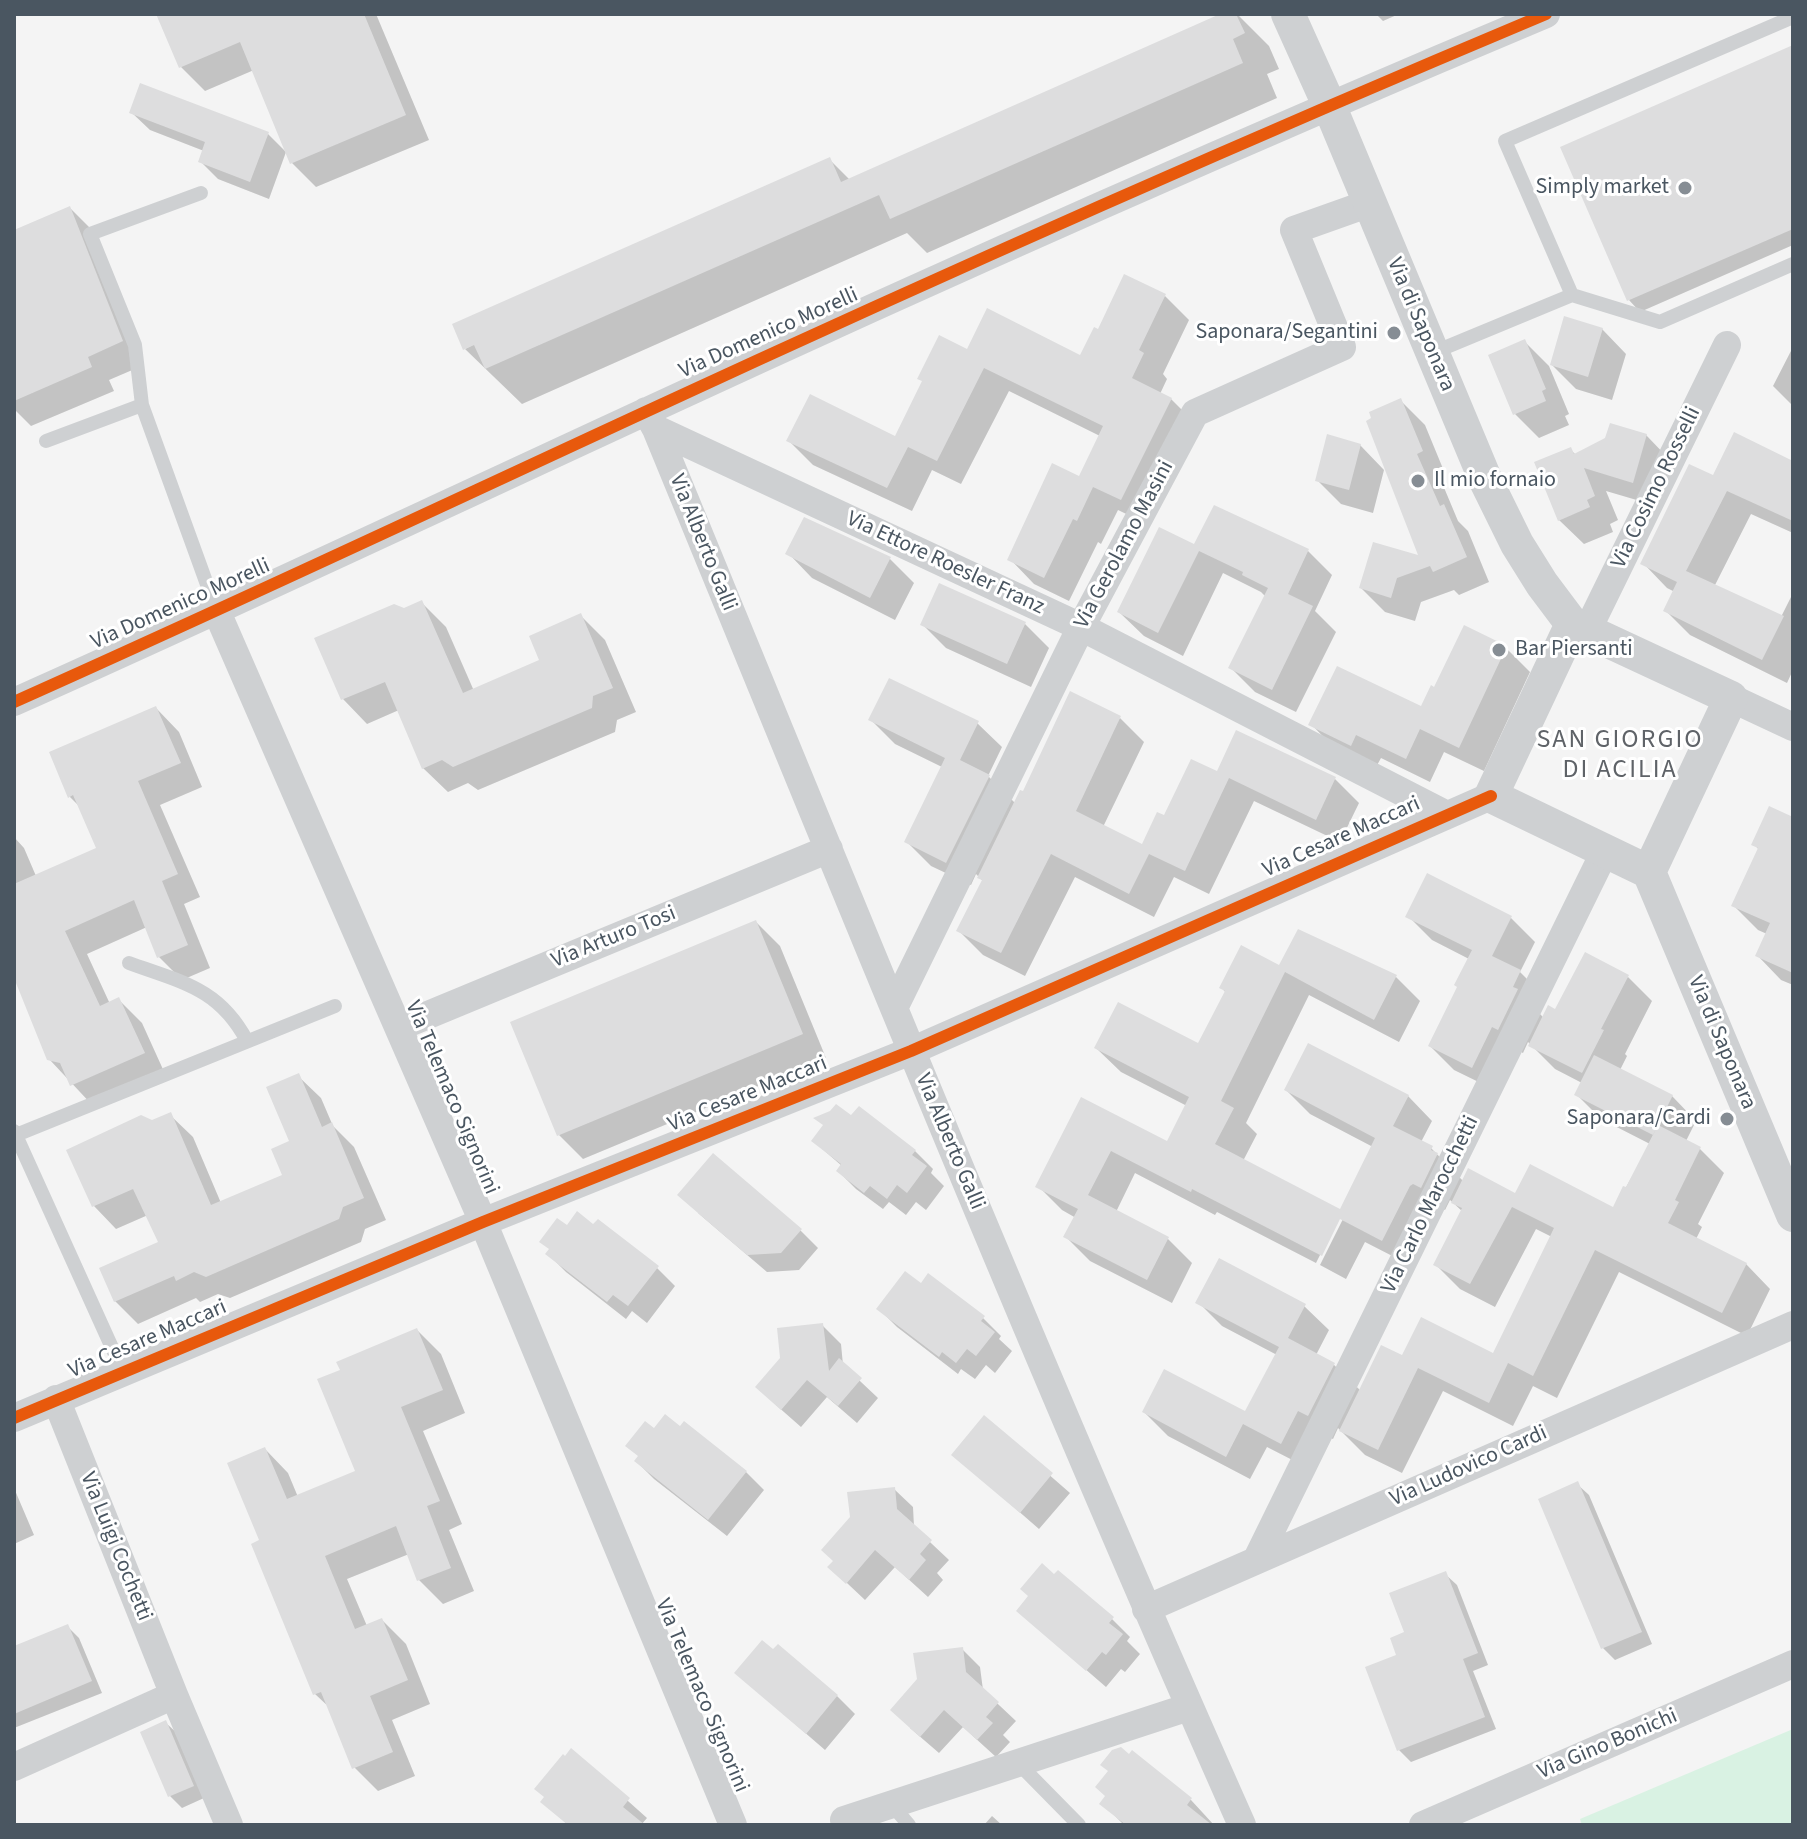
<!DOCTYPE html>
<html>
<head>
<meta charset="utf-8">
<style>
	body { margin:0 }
	#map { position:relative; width:1807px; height:1839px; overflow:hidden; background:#f4f4f4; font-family:"Source Sans 3",sans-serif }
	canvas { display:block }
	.frame { position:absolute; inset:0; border:16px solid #4a5661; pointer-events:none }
</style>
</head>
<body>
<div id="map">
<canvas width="1807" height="1839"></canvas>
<div class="frame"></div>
</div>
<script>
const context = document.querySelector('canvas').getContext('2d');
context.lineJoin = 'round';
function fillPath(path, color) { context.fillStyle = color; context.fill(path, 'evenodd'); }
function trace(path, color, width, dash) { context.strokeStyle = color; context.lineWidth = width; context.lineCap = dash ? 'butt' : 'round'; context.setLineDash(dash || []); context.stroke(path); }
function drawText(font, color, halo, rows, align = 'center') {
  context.font = font + ' "Source Sans 3",sans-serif'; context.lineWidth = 6; context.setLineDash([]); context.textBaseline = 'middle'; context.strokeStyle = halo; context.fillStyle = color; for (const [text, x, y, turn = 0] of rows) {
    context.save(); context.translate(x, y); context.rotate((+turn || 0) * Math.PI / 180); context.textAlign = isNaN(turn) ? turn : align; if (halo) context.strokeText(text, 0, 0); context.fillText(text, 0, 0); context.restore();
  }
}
const green = new Path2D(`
	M1793,1729V1825H1582L1580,1819Z`);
const shadow = new Path2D(`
	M158,14H376L429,140L316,187L292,163L254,70L205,91L181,67Z
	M1225,14H1237L1269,46L1279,69L1267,74L1277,98L927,253L907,233L522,404L465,349L829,159L850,180Z
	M1376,14H1399L1383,21Z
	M1793,56V245L1640,312L1629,300Z
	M131,112L268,134L286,152L269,199L218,179L200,161L204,151L150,130Z
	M70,208L93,231L144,365L109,380L114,391L31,426L14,409V232Z
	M1165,296L1189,320L1163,374L1167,379L1160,394L1171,399L1196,424L1145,523L1118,510L1101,544L1098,542L1069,601L1034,584L1010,559L1080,478L1100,436L1009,391L961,484L932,470L912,511L813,465L789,441L895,439L968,352L1081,357L1099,332Z
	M1602,329L1626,354L1612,400L1576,389L1552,365Z
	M1524,341L1549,366L1569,414L1565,416L1569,425L1539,438L1515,414Z
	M1793,347V406L1773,386Z
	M1401,401L1425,425L1446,476L1440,478L1458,521L1468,531L1489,582L1459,595L1454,590L1421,602L1415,621L1385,612L1361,588L1422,558Z
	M1646,435L1670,460L1657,506L1606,491L1618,520L1610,524L1613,532L1584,544L1559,520L1570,449L1576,455Z
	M1360,445L1384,470L1373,513L1341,504L1317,480Z
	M1793,463V533L1751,514L1714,587L1781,617L1793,593V670L1787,683L1690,635L1666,611L1675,592L1667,588L1643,563L1714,478Z
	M1195,547L1308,551L1332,575L1315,611L1336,632L1296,712L1255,692L1231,668L1266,597L1261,592L1223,573L1183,656L1144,636L1119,612Z
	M788,553L890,559L914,583L895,620L812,578Z
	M422,603L446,627L474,691L542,661L580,615L605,640L636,712L617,720L615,732L478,790L468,783L448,792L423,768L399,710L367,724L343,699L317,639Z
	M1024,623L1049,648L1031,687L946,648L922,624Z
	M1506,648L1530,672L1484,771L1444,752L1430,782L1381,758L1375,769L1335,749L1311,724L1421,709L1434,689Z
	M156,708L179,732L202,787L160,805L200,897L184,904L210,968L182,980L159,957L147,927L87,954L110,1004L119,1000L142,1023L166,1076L95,1108L49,1059L14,972V837L24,848L36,876L98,849L80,807L69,796Z
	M1120,718L1144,742L1103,827L1143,847L1165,818L1218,773L1335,779L1359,803L1340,842L1254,801L1209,894L1174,877L1154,917L1075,877L1025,976L983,955L959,931L983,881L976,874L971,885L931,866L906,841L942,767L895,744L871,720L977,723L1002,747L988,776L1016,804Z
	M1793,819V985L1781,980L1757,955L1767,934L1758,930L1733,905L1759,850L1754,844Z
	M1408,916L1511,918L1535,942L1520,972L1544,996L1537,1011L1544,1018L1628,977L1652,1001L1625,1054L1627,1056L1620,1070L1672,1096L1696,1121L1686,1141L1700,1149L1724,1173L1698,1224L1702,1227L1696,1239L1746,1264L1770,1289L1747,1336L1619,1272L1557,1398L1533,1386L1513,1426L1443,1391L1402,1473L1365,1455L1338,1428L1333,1439L1322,1434L1306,1467L1267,1447L1250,1479L1168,1436L1144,1412L1246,1414L1277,1355L1222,1326L1198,1302L1304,1306L1329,1330L1316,1355L1333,1364L1361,1391L1403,1358L1494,1355L1552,1237L1536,1229L1495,1307L1460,1289L1436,1265L1463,1212L1450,1200L1445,1210L1439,1207L1406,1263L1365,1242L1346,1279L1320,1265L1343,1219H1338L1316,1263L1217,1212L1215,1215L1135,1173L1116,1212L1168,1239L1192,1263L1172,1303L1090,1261L1066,1237L1076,1218L1062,1210L1038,1186L1082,1100L1167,1144L1187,1106L1121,1072L1096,1048L1199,1045L1226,993L1221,987L1280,967L1396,977L1420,1001L1399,1042L1309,995L1246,1123L1257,1134L1243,1161L1340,1211L1373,1147L1310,1114L1286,1090L1408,1096L1432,1121L1421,1142L1431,1148L1464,1182L1516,1195L1614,1209L1650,1144L1601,1119L1577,1095L1582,1083L1555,1069L1528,1042L1523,1053L1517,1050L1497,1091L1454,1070L1430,1046L1459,988L1469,959L1432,940Z
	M756,922L780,946L826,1058L583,1159L559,1135Z
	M298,1076L321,1098L333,1126L354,1147L386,1220L365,1229L361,1242L230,1298L218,1294L200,1302L196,1298L138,1324L115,1301L161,1244L148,1215L116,1229L94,1206L68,1151L170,1115L193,1137L221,1203L285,1176L292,1142Z
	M859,1109L915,1151L933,1169L931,1173L944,1186L926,1210L916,1202L906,1215L889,1202L883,1209L856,1189L838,1171L842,1166L813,1141L852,1118Z
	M698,1213L800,1230L818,1248L799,1270L767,1272Z
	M548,1254L657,1268L675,1286L647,1323L632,1311L626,1319L566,1272Z
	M921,1286L983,1318L1001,1336L999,1339L1012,1351L995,1373L986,1365L975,1379L961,1369L958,1374L897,1327L879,1309Z
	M822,1325L841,1344L843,1365L878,1398L857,1423L827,1397L801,1427L776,1405Z
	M417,1330L441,1354L465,1413L423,1431L462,1524L449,1530L474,1591L443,1604L419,1580L409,1554L347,1579L367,1626L382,1620L406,1644L430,1704L392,1720L415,1776L378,1791L354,1767L331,1709L315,1694L262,1541L265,1449L288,1473L298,1497L357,1472L342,1371Z
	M984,1418L1070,1493L1039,1529L954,1455Z
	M654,1431L746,1472L764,1490L727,1536L654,1479L636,1461Z
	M1577,1484L1589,1495L1652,1644L1615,1660L1603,1648Z
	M14,1488L34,1535L14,1544Z
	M894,1489L913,1507L914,1527L949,1560L937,1573L943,1580L928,1597L895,1567L865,1600L830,1567Z
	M1445,1574L1457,1585L1488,1665L1473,1671L1496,1729L1411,1762L1399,1750L1407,1634Z
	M1018,1611L1112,1619L1130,1637L1127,1641L1140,1654L1125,1672L1121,1669L1106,1687Z
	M67,1626L79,1638L102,1693L14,1728V1651Z
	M962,1649L980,1667L983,1690L1016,1721L1003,1735L1010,1742L996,1757L963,1727L939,1753L910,1728Z
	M736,1673L837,1696L855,1714L825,1750Z
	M166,1723L178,1734L204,1798L182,1808L170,1796Z
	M572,1751L647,1818L641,1825H568L543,1802Z
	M1191,1800L1214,1825H1124L1102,1803Z
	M992,1816L1002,1825H984Z`);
const building = new Path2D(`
	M156,14H364L406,115L290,164L240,42L179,68Z
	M1220,14H1236L1245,33L1233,39L1243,63L890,219L879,195L485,369L474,345L463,350L452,324L830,157L841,182Z
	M1793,45V229L1627,301L1560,147Z
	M140,83L269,132L250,182L198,162L205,142L129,113Z
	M70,206L123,341L88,357L92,367L14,401V230Z
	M1124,274L1166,294L1139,350L1144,353L1132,378L1172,398L1121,500L1093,487L1077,521L1073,519L1044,578L1007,560L1052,463L1079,476L1103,426L984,368L937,461L908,447L887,488L786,441L810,394L895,436L922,381L917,379L939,335L967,349L987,308L1080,355L1094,327L1098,329Z
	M1564,316L1603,328L1588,377L1550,365Z
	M1525,339L1546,389L1542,391L1546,401L1513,415L1488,355Z
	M1401,398L1423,451L1417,454L1440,506L1444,504L1467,557L1433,572L1430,566L1397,578L1391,598L1359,588L1373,542L1418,555L1366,421L1371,418L1369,412Z
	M1610,423L1647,434L1633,483L1584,468L1595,496L1587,500L1590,507L1558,521L1534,462L1571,447L1574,454L1605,438Z
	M1734,432L1793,461V521L1727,491L1686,571L1784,616L1762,660L1663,611L1677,582L1640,564L1689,464L1713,475Z
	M1327,434L1361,444L1349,490L1315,481Z
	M1214,505L1309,549L1288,594L1313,606L1272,690L1228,668L1268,588L1242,575L1243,572L1199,551L1158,633L1117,612L1159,527L1194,544Z
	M804,517L891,557L870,598L785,554Z
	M939,583L1026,622L1007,664L920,625Z
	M422,600L463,693L539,660L529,636L581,613L613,688L593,696L592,708L453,767L442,760L422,769L385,682L341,700L314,638L394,604L404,608Z
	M1464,625L1507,646L1459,748L1420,729L1406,759L1356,735L1351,746L1308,725L1337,666L1421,706L1431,685L1434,687Z
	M889,678L979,721L960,760L990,775L946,863L904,842L945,758L868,720Z
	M1070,691L1121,716L1076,811L1142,844L1157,812L1164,815L1191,759L1217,771L1236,730L1336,777L1316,820L1229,778L1185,871L1149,854L1129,894L1051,854L1001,953L956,931L982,880L977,878L1020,790L1023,791Z
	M156,706L181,763L138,781L178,874L162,881L188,945L157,958L134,900L65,931L100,1006L119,997L145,1053L70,1086L60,1063L47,1060L14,978V884L96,848L73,795L68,798L49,752Z
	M1769,806L1793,817V973L1755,956L1770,923L1731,906L1758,848L1751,845Z
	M1427,873L1512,916L1492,956L1521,970L1513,987L1518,989L1498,1030L1492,1027L1472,1068L1428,1046L1457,987L1454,985L1472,950L1405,917Z
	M756,920L803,1034L557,1136L510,1022Z
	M1298,929L1397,975L1374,1020L1285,972L1221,1101L1234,1108L1215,1144L1340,1209L1375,1138L1284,1090L1308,1043L1409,1095L1393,1126L1433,1146L1431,1150L1438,1153L1421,1188L1413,1184L1410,1186L1382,1241L1340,1219L1322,1256L1192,1189L1191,1192L1111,1151L1088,1195L1169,1237L1147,1280L1063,1237L1078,1209L1035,1187L1081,1097L1167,1141L1189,1097L1094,1048L1118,1002L1198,1043L1225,991L1219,988L1241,945L1279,965Z
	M1585,952L1629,975L1601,1029L1604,1030L1582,1073L1528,1046L1548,1005L1555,1009Z
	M1594,1055L1673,1095L1653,1135L1574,1095Z
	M299,1073L322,1127L332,1122L364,1198L343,1207L339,1219L206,1277L194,1272L176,1281L174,1276L114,1302L99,1268L158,1242L133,1189L92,1207L66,1150L141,1115L152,1120L171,1112L211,1205L282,1175L271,1149L289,1141L266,1087Z
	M836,1104L851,1115L859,1106L916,1150L912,1155L927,1166L907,1193L897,1185L887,1199L870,1186L864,1193L836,1171L841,1164L811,1141L823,1125L813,1118L830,1111Z
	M1658,1125L1701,1147L1675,1200L1679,1202L1668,1223L1747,1263L1722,1313L1595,1250L1533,1376L1508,1363L1489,1403L1418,1368L1378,1450L1339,1431L1381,1345L1402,1355L1421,1317L1493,1353L1554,1228L1512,1207L1470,1284L1433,1265L1462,1208L1451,1203L1468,1168L1515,1193L1530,1164L1613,1207L1623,1186L1626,1187Z
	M713,1153L802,1229L781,1253L747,1255L677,1195Z
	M577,1211L593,1224L598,1219L659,1266L628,1306L613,1295L607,1302L545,1254L549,1249L539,1242L557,1218L567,1225Z
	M1219,1258L1306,1304L1288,1338L1335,1363L1308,1416L1298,1411L1281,1444L1243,1424L1226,1457L1142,1412L1164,1369L1245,1411L1279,1347L1195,1303Z
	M905,1271L921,1283L928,1273L985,1316L981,1321L995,1332L976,1356L967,1349L956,1363L942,1352L939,1357L876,1309Z
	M823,1323L829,1371L839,1358L862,1378L838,1406L807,1380L781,1410L755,1387L780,1358L777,1328Z
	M417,1328L443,1390L401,1407L440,1501L427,1506L451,1568L417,1581L396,1526L325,1556L355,1629L382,1618L408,1680L370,1696L393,1752L352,1769L321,1692L313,1695L251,1544L259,1540L227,1463L265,1447L287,1499L355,1471L317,1379L340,1370L336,1362Z
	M665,1414L680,1426L684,1421L747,1471L708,1520L634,1461L638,1456L625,1446L645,1421L654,1428Z
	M984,1415L1053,1473L1020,1513L951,1455Z
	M1578,1481L1642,1632L1601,1649L1538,1499Z
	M895,1487L897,1509L932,1540L920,1554L926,1560L909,1580L875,1550L846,1584L827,1567L833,1561L821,1550L850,1517L847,1492Z
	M1042,1563L1054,1574L1058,1570L1114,1617L1109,1623L1123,1634L1106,1655L1102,1652L1086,1671L1016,1611L1028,1596L1020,1589Z
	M1446,1571L1478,1653L1463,1659L1485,1717L1397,1751L1365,1667L1396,1655L1390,1638L1404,1632L1389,1593Z
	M68,1624L92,1681L14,1714V1646Z
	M762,1640L773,1649L778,1644L838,1695L806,1734L734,1673Z
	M963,1647L966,1672L999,1702L986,1717L993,1723L977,1740L944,1710L920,1737L890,1710L917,1679L913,1653Z
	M166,1720L194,1786L168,1797L140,1732Z
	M1121,1747L1129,1754L1132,1750L1192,1798L1187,1805L1212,1825H1126L1099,1804L1105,1796L1095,1787L1108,1771L1100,1765L1112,1750Z
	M571,1748L630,1798L623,1807L645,1825H568L540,1802L544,1797L534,1789L563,1754L565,1756Z`);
const service = new Path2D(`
	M201,193L90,234L135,345L142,405L217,612
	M1572,295L1660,322L1793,264
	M1432,353L1572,295L1505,141L1793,17
	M46,441L142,405
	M129,963C181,982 219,988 247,1041
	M14,1131L123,1372
	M16,1135L335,1006
	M1019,1764L1079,1825
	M892,1805L909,1825`);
const minor = new Path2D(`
	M646,411L656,429C848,896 1037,1364 1242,1825
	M656,429L1081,627L1445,814
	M217,612L483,1222L733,1825
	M1587,631L1727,345
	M1731,698L1793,727
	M14,702C225,608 433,510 643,413C941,275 1243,141 1546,14
	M894,1008L1081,627L1195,413L1342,347L1294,230L1370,203
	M399,1027L829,849
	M56,1399L174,1695L229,1825
	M14,1418L483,1222L911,1051L1491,796
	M1257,1559L1605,851
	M1146,1609L1793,1325
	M14,1767L174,1695
	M844,1820L1189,1707
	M1423,1825L1793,1664`);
const tertiary = new Path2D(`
	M1288,14L1329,105L1486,481L1517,544L1542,584L1572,624L1731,698L1649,872
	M1572,624L1491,796L1649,872
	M1649,872L1793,1215`);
const cycleway = new Path2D(`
	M14,702C225,608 433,510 643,413C941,275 1243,141 1546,14
	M14,1418L483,1222L911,1051L1491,796`);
const markers = [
	[1685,188,8,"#868d94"],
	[1394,333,8,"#868d94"],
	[1418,481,8,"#868d94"],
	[1499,650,8,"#868d94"],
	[1727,1119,8,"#868d94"]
];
const poiNames = [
	["Simply market",1669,188],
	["Saponara/Segantini",1378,333],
	["Il mio fornaio",1434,481,"left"],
	["Bar Piersanti",1515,650,"left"],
	["Saponara/Cardi",1711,1119]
];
const streetNames = [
	["Via di Saponara",1420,325,67],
	["Via Domenico Morelli",769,334,-24],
	["Via Cosimo Rosselli",1657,488,-64],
	["Via Alberto Galli",702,543,68],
	["Via Gerolamo Masini",1125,545,-62],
	["Via Ettore Roesler Franz",945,564,25],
	["Via Domenico Morelli",181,605,-24],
	["Via Cesare Maccari",1342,838,-24],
	["Via Arturo Tosi",614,938,-22],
	["Via di Saponara",1721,1043,67],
	["Via Cesare Maccari",748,1095,-22],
	["Via Telemaco Signorini",451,1098,67],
	["Via Alberto Galli",949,1142,67],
	["Via Carlo Marocchetti",1431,1205,-64],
	["Via Cesare Maccari",148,1340,-23],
	["Via Ludovico Cardi",1469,1467,-24],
	["Via Luigi Cochetti",115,1547,68],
	["Via Telemaco Signorini",701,1696,67],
	["Via Gino Bonichi",1608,1745,-23]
];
const quarterNames = [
	["SAN GIORGIO",1620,741],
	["DI ACILIA",1620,771]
];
fillPath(green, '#d9f2e3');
fillPath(shadow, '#0003');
fillPath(building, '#ddddde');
trace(service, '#ced0d2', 14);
trace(minor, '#ced0d2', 28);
trace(tertiary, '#ced0d2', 34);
trace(cycleway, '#e8590c', 12);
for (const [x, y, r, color] of markers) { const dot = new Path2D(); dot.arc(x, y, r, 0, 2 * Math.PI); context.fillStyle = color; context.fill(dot); trace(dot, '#fff', 3); }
drawText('22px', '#4a5661', '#fff', poiNames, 'right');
drawText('22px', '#4a5661', '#fff', streetNames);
context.letterSpacing = '2px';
drawText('26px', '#5f6368', '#fff', quarterNames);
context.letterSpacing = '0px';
</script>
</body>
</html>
